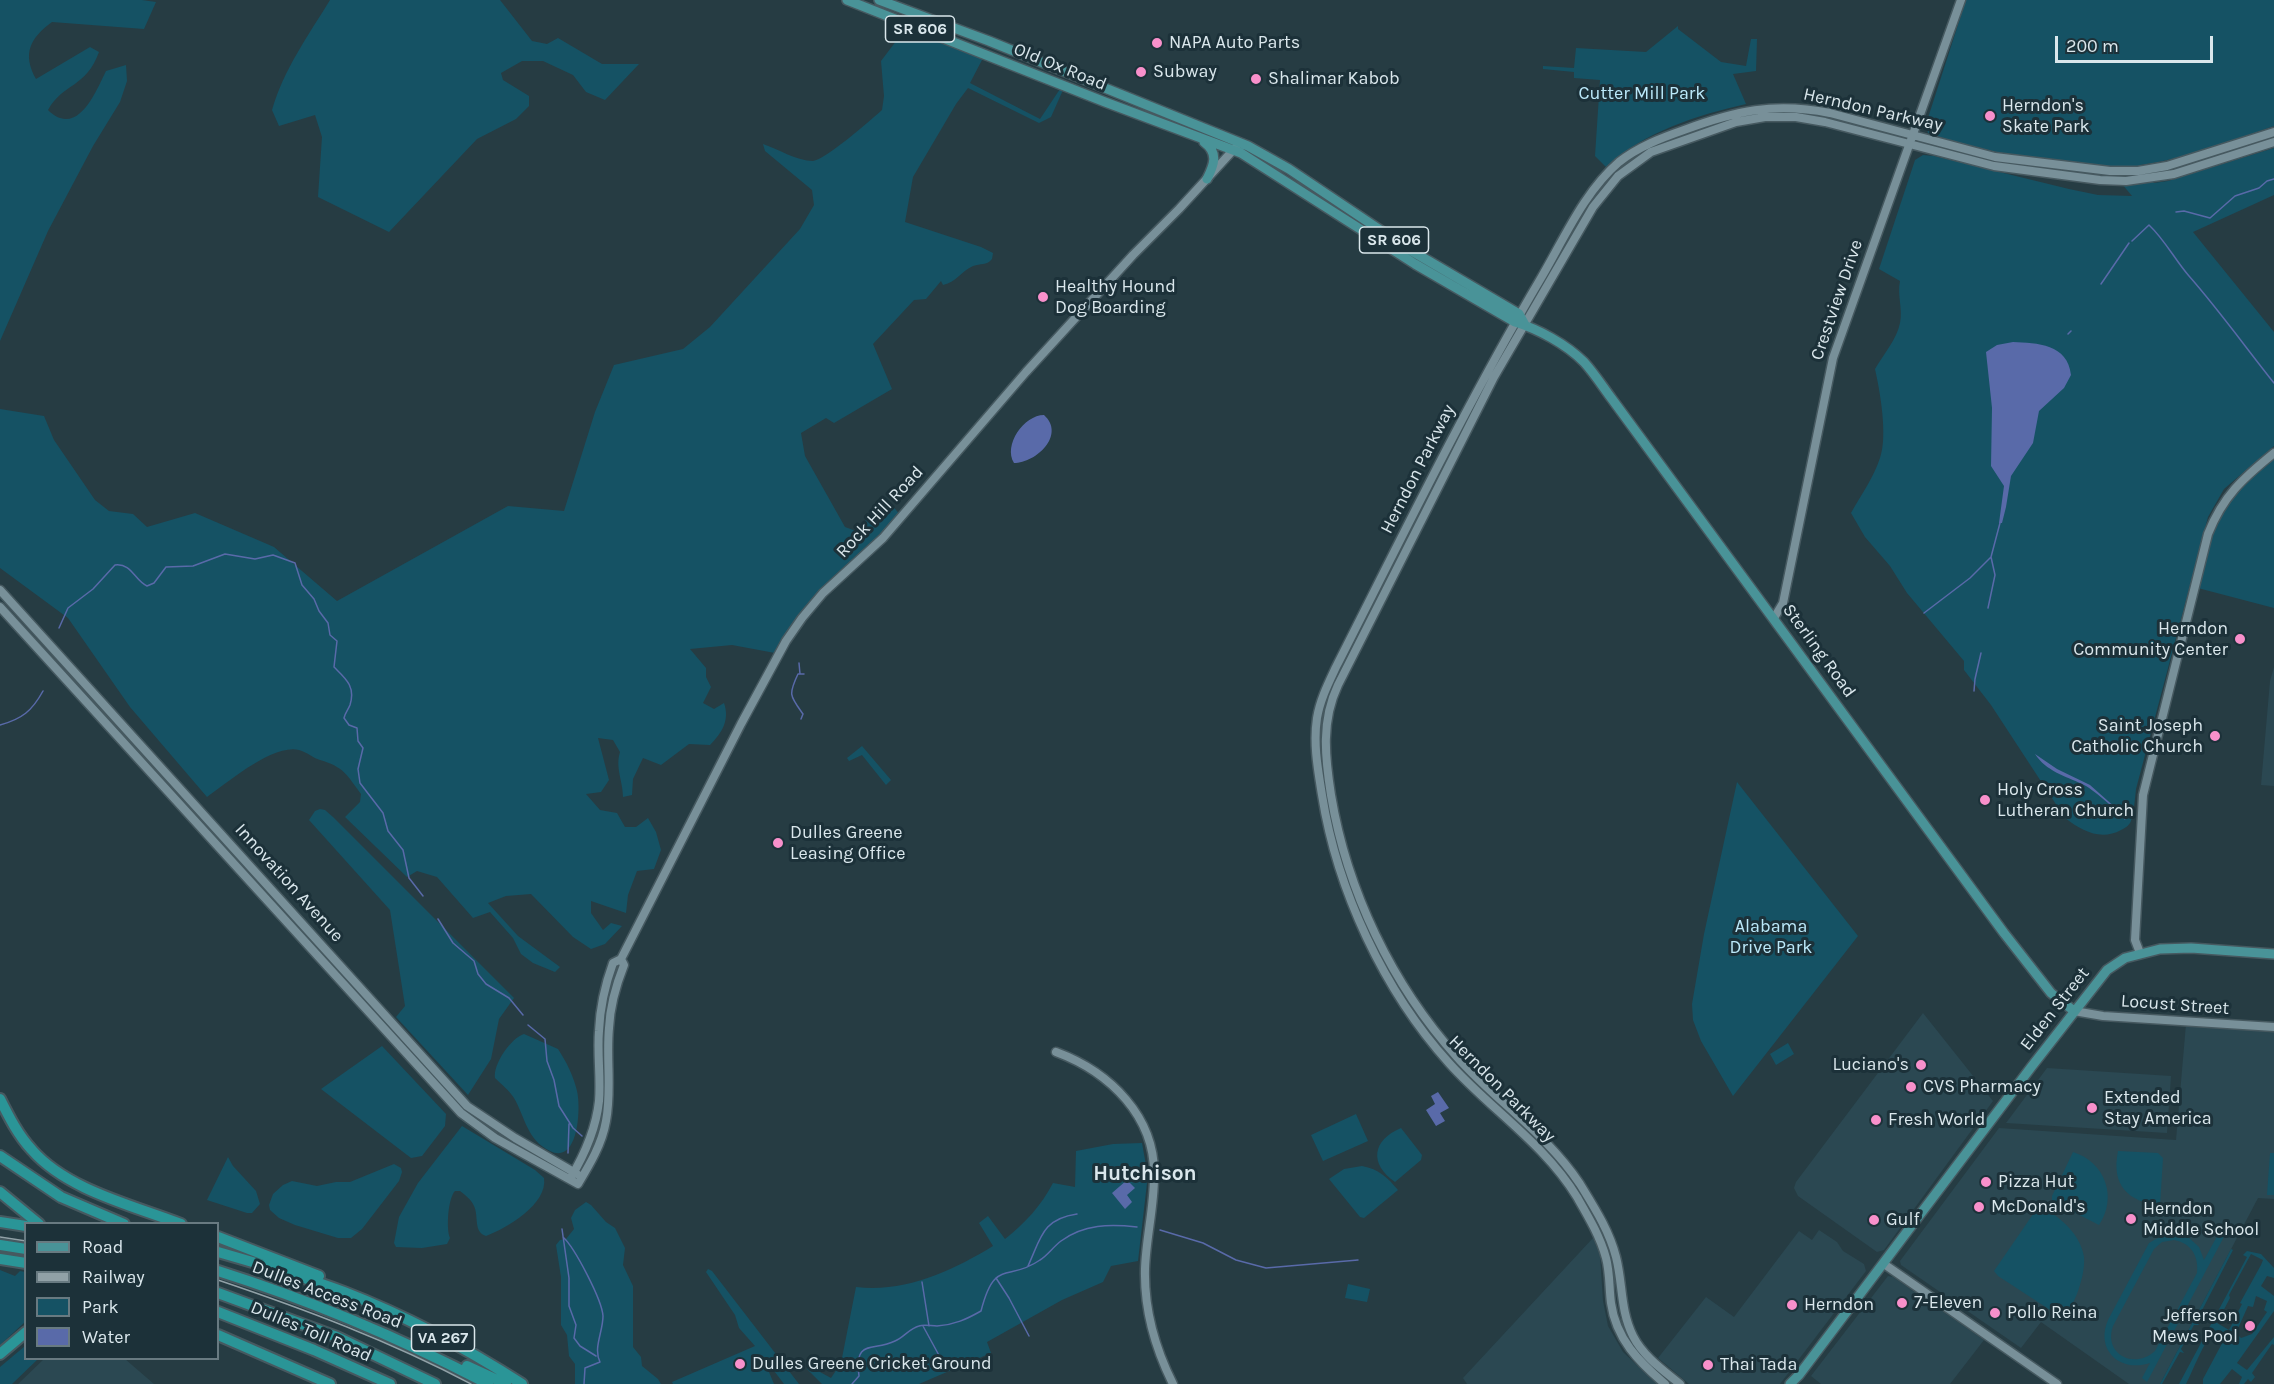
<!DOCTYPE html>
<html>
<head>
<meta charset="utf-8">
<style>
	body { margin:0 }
	#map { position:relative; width:2274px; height:1384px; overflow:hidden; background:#263c43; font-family:Karla,sans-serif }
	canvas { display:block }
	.legend { position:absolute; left:24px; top:1222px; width:195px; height:138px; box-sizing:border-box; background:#1c3139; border:2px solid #687a81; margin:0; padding:8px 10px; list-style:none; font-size:18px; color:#dae7ec }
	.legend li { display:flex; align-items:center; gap:12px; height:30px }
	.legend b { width:30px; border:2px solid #687a81 }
	.scale { position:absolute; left:2055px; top:36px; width:158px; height:27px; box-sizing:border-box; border:3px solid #dae7ec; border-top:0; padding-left:8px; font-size:18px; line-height:21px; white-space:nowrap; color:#dae7ec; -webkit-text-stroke:4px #1c3139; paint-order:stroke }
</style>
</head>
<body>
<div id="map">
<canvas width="2274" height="1384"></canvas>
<ul class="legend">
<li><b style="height:8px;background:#499398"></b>Road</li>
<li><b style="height:8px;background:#91a1a7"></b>Railway</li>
<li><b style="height:16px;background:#155264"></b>Park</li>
<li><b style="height:16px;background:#596aa9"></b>Water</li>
</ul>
<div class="scale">200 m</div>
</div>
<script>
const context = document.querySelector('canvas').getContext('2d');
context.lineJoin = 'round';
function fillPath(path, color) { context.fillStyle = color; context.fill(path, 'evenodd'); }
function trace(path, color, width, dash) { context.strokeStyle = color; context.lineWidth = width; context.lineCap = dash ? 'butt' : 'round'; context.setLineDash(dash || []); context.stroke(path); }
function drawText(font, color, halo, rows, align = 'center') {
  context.font = font + ' Karla,sans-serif'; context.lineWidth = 6; context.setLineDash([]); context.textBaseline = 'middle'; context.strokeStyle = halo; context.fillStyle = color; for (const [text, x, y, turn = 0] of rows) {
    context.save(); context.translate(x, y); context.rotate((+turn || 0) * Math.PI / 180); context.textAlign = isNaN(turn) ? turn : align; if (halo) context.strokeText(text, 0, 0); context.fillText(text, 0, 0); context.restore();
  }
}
const built = new Path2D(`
	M2274,667V786L2261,785L2270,681Z
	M1923,1013L1993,1101L1884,1250L1877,1252L1798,1196L1794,1188L1796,1182Z
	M2186,1024L2274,1030V1199L2258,1198L2160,1384H2129L2041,1322L2021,1348L1901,1265L1900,1261L1999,1128L2176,1140Z
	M2047,1068L2171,1076L2167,1133L2006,1123Z
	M1819,1230L1837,1242L1843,1251L1864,1264L1866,1271L1780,1384H1689L1658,1358L1706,1297L1734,1317L1799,1231L1812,1240Z
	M1593,1238L1600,1255L1603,1301L1608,1326L1623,1352L1657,1384H1467L1463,1378Z
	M1888,1276L1893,1277L1984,1340L1950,1384H1821L1811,1376Z
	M45,1358L125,1359L154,1384H18Z`);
const green = new Path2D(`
	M0,0H142L156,2L144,29L52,22C30,38 22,54 36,79L90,47L99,52C86,88 63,83 48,110C51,113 56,117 60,118C83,126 98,87 106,71L126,65L127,81L120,102L93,146L48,231L0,341Z
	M330,0H500L532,41L547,44L558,38L602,64H639L605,100L586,92L573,75L543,61H522L501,73L503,80L529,96V106L516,119L477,139L389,232L318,197L322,137L315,115L279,126L272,110C284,69 308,36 330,0Z
	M1966,0H2274V126C2230,141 2186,159 2140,165L2154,183L2168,181L2274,148V195L2193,232L2274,332V446L2224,489L2208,517L2136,789C2135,799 2134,811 2131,821C2129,826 2125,828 2121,830C2101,841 2082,831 2065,818L1991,705L1964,670V661L1907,593L1890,566L1865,537L1851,513C1861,495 1874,477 1880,458C1888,436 1880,391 1875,369C1883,355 1897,339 1900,323C1903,309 1897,295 1900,281L1879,269L1915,160L1923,155L1934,156L2069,189L2098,195L2132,196L2107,166L2013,156L1952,141L1928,133L1926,124Z
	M1678,26V29L1721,62L1746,66L1751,39H1757L1756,71L1733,74L1746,104C1697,115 1644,132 1606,167L1595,156L1600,80L1574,78V72L1543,69V66L1574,68L1576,48L1646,52Z
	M906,28L983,58L970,83L1040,119L1060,89L1063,90L1051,117L1039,123L968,88L956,104L913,177L905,222L981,247L993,253L992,259C986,266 981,263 973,266C961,271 957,282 943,285L941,281L926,299L914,300L873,344L892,389L834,423L826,418L801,433L805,456L845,527L856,531L886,498L901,516C874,545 841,566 815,595C799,612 787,634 775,653L732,645L690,649L706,668V677L711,687L703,703L714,709L724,703C730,720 722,733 710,745L689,744L661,765L643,758L633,779L632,795L623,797C623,781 615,768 620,752L613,740L598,738L609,780L601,792L586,794L600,810L617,813L625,827H636L648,818L656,832L661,850L654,869L637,871L628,895L626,913L591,901V913L603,930L611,923L622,926L605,944L591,949L573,937L531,894L506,896L488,903L518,936L560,967L555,972L533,963L521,954L513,938L490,912L473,918L437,877L417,871L407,877L345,817L360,802L361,794C347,775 344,767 320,760C313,758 307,752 299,750C272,744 229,782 207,797L130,707L68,618L0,568V409L44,416L54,440L95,500L109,511L133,514L147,527L195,513L274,547L337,601L508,506L564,511L595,412L614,365L683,349L710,327L800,229L814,205L812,190L765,151L763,144C778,149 797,161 813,161C825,160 871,120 882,110L884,96L881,61Z
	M2274,453V608L2194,587L2208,534L2230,493Z
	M862,746L891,780L886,785L862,755L849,761L847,758Z
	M1737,782L1858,936L1733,1096L1701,1041L1693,1020L1692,1004L1704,934Z
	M320,809L325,810L333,817L514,998L499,1019L491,1059L468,1095L396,1017L405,1006L390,910L309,820L315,811Z
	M524,1034L558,1049C566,1061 574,1077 577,1091C581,1107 579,1165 550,1151C527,1140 525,1117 514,1098C509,1090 502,1085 495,1078C493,1064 511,1038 524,1034Z
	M1788,1043L1794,1054L1776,1065L1770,1054Z
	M382,1046L446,1114L445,1126L422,1156L411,1158L321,1089Z
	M1356,1114L1368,1141L1323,1161L1311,1135Z
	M462,1126L535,1170L544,1178C548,1204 507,1228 486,1236C473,1232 479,1216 474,1206C471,1199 465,1195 460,1191H455C448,1198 446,1229 450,1238L447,1244L422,1248L396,1247L394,1243L399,1217L418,1183Z
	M1401,1128L1422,1155L1421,1160L1395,1182C1369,1164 1372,1140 1401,1128Z
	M1142,1143L1147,1171V1183L1138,1261L1111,1266L1103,1282L1062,1300L987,1342L991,1353L919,1384H822L807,1369L809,1366L831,1378L841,1363L856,1287C905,1293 952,1271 993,1246L979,1223L988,1216L1005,1239C1025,1223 1041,1206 1053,1183L1075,1187L1076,1151L1113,1144Z
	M2118,1151L2158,1153L2163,1158L2160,1206C2128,1201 2111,1186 2118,1151Z
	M2073,1152C2105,1162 2118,1197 2099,1225L2052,1201V1196Z
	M2270,1153H2274V1195H2267Z
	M228,1157L233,1166L256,1191L260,1204L252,1213H247L207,1200Z
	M394,1164L401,1168L402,1172L399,1181L362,1229L351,1238H338L295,1225L279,1218L270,1210L269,1205L273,1194L283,1185L292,1181L317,1186L336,1182H350Z
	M1362,1166C1379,1169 1388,1178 1398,1190L1364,1218L1360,1217L1329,1179L1344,1169Z
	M586,1202L591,1205L606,1222L615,1228L625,1248L623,1265L633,1286V1347L641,1357L642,1366L658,1379L661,1384H575V1364L569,1356L567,1335L561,1325V1277L556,1245L560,1240L566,1239L574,1229L571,1218L575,1210Z
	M2038,1207C2058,1213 2081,1235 2084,1257C2085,1269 2081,1283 2077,1294C2073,1303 2069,1312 2061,1317L1998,1276L1994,1271Z
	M2221,1229L2227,1231L2147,1382L2142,1378L2150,1363C2120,1373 2095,1350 2108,1320L2149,1243L2156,1239L2169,1234L2188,1237L2199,1247L2204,1260ZM2174,1240C2191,1243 2199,1256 2197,1273L2155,1351C2134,1370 2103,1354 2113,1326L2154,1249L2162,1242Z
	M2231,1249L2233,1250L2196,1322L2199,1325H2194L2181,1349L2184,1353L2180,1352L2162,1384H2160Z
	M2247,1251L2261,1254L2274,1268V1278L2267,1276L2261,1286L2274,1296V1311L2237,1363L2247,1370L2274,1337V1345L2272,1344L2252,1373L2255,1377L2251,1382L2248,1379L2244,1384H2239L2242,1377L2232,1369L2220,1384H2203V1379L2226,1336L2214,1330C2203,1344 2194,1368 2186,1384H2179L2247,1257L2243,1255ZM2251,1254L2263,1260L2261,1265L2240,1303L2242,1304L2229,1330L2217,1323L2230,1298L2229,1295ZM2256,1296L2267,1301L2264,1310L2267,1312L2252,1334L2241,1338L2236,1333L2248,1306L2253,1307Z
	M708,1269L712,1271L799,1384H784L762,1355L774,1384H673L672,1382L755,1346L739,1328L735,1315L706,1272Z
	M0,1270L15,1276L20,1271L25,1272L26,1321L0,1345Z
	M1348,1284L1370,1289L1367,1302L1345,1298Z
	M25,1346L26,1358L38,1359L12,1384H0V1367Z`);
const water = new Path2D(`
	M2013,342C2037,343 2068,344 2071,375L2064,388L2039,411L2033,443L2011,476L2006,507L2002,523H1999L2004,486L1991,466L1992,408L1986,352L1997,345Z
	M1044,415C1066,435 1036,463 1014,463C1003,445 1024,415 1044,415Z
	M2035,754L2057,769L2090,785L2126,817L2125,820C2119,812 2092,788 2082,784C2065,776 2046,771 2035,754Z
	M1438,1092L1449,1108L1440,1113L1445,1121L1436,1126L1426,1110L1435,1104L1431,1096Z
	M1127,1180L1135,1188L1127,1195L1132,1202L1125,1209L1112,1193Z`);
const stream = new Path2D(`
	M2176,212L2184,211L2210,218L2235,196L2259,188L2267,181L2274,179
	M2132,241L2149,225C2165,240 2175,260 2189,276C2219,310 2246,348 2274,383
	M2101,284L2129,243
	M2068,334L2071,331
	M1988,608L1995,575L1991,557
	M1924,613L1970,578L1991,557L2000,523
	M59,628L68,608L93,589L115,565C132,563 134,580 147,586L154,583L166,567L193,566L225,554L255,559L273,555L295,563L302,585L314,599L319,611L328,623L330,635L337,641L334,667C345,678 356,686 350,705C348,710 345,713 344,718L349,725L357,728L358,741L363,748L358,769L360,783L383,813L388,831L403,850L409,878L423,896
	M799,663L800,674H804H798C788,695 790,696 803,714L801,719
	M1974,691L1975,679L1981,653
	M0,725C22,719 32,711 43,691
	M438,919L453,943L474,961L478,974L486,984L509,998L523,1015
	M528,1025L545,1039L547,1061L554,1080L559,1106L573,1128L582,1136
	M568,1153L569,1124
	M562,1229L569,1278V1306L576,1325L574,1338L580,1346L596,1356
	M1160,1230L1203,1243L1236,1260L1266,1268L1358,1260
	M563,1237C575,1248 602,1300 603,1316C603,1332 593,1348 600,1362L585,1368L584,1384
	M1028,1266C1041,1238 1042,1219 1077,1214
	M996,1278L1009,1298L1029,1336
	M922,1282L929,1326
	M923,1326L947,1370
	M852,1384L859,1376C854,1338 873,1352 895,1341C903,1338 910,1328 919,1326C924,1324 931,1326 937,1326C954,1325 967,1319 981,1311C995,1257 1007,1283 1040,1260C1048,1255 1053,1247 1061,1241C1084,1224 1110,1224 1137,1227`);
const secondary = new Path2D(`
	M0,590L467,1106L515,1138L577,1174
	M0,607L461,1113L495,1138L578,1184C590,1164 602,1144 606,1121C612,1090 606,1059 609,1028C610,1008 616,985 624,965L621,959
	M1774,618L1783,603L1833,358L1961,0
	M2140,953L2135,940L2143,795L2208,534C2223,496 2243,478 2274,453
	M2074,1011L2103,1016L2274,1027
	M1056,1052C1110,1072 1156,1117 1154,1177C1154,1208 1146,1238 1145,1269C1144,1309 1155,1348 1173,1384
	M570,1179C585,1154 596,1129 599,1101C601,1078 597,1054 599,1031C600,1008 605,985 613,963L621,959L741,724L786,641L802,618L823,593L883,538L1026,372L1133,255L1179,209L1236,147
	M1884,1264L2057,1384
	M1665,1384C1639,1362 1616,1339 1611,1303C1609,1288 1610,1273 1606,1258C1600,1236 1588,1216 1577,1197C1544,1143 1490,1109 1449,1063C1384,991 1337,890 1322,795C1318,770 1313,744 1317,718C1320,700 1328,684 1336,667C1402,537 1466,405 1541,278C1564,239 1584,192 1619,162C1638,147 1661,138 1684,130C1735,111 1774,102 1830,113L1995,157L2110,171H2138L2167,166L2274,132
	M1680,1384C1663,1370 1643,1356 1633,1336C1620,1310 1623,1284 1616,1257C1609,1230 1594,1207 1580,1184C1547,1134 1496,1101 1457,1057C1392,985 1347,891 1331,795C1325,757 1321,721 1338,685L1494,377L1593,207L1618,176L1651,152L1736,122L1765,117H1796L1825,122L1994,166L2100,180L2126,181L2174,174L2274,142`);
const primary = new Path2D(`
	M847,0L1105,102L1241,153L1415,264L1515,322C1538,329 1566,344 1584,362C1594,373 1603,387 1612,399L2004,933L2051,993L2074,1011
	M879,0L989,41L1248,146L1289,169L1410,250L1519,314L1525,325
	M1204,142C1219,153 1214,165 1207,179
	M1790,1384L1799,1375L2032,1066L2107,970L2125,958L2160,949L2191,948L2274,954`);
const highway = new Path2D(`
	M0,1099C9,1117 18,1135 32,1150C67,1190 132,1205 181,1224
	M0,1156L61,1197L124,1224
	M0,1192L39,1224
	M0,1222L26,1226
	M218,1237L319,1276
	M0,1245L26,1249
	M218,1252C260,1264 302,1276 344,1292C406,1316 466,1348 522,1384
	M0,1259L26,1263
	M218,1271C310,1300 402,1339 488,1384
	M218,1293L337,1337L435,1384
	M218,1312L314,1350L390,1384
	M218,1335L330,1384
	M0,1354L26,1332
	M467,1366L506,1384`);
const rail = new Path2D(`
	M0,1237L26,1241
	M218,1280C304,1309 390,1341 471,1384`);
const markers = [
	[1157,43,6,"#f890cb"],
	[1141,72,6,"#f890cb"],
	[1256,79,6,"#f890cb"],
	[1990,116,6,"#f890cb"],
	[1043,297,6,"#f890cb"],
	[2240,639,6,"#f890cb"],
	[2215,736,6,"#f890cb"],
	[1985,800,6,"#f890cb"],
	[778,843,6,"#f890cb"],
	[1921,1065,6,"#f890cb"],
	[1911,1087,6,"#f890cb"],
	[2092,1108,6,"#f890cb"],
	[1876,1120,6,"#f890cb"],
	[1986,1182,6,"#f890cb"],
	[1979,1207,6,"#f890cb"],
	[2131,1219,6,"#f890cb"],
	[1874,1220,6,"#f890cb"],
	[1902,1303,6,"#f890cb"],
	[1792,1305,6,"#f890cb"],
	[1995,1313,6,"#f890cb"],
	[2250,1326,6,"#f890cb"],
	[740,1364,6,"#f890cb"],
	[1708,1365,6,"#f890cb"]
];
const shields = [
	[920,29,69],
	[1394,240,69],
	[443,1338,63]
];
const shieldNames = [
	["SR 606",920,29],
	["SR 606",1394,240],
	["VA 267",443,1338]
];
const poiNames = [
	["NAPA Auto Parts",1169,43],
	["Subway",1153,72],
	["Shalimar Kabob",1268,79],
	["Herndon's",2002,106],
	["Skate Park",2002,127],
	["Healthy Hound",1055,287],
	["Dog Boarding",1055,308],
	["Herndon",2228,629,"right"],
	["Community Center",2228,650,"right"],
	["Saint Joseph",2203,726,"right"],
	["Catholic Church",2203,747,"right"],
	["Holy Cross",1997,790],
	["Lutheran Church",1997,811],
	["Dulles Greene",790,833],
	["Leasing Office",790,854],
	["Luciano's",1909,1065,"right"],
	["CVS Pharmacy",1923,1087],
	["Extended",2104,1098],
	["Stay America",2104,1119],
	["Fresh World",1888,1120],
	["Pizza Hut",1998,1182],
	["McDonald's",1991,1207],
	["Herndon",2143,1209],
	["Middle School",2143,1230],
	["Gulf",1886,1220],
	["7-Eleven",1914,1303],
	["Herndon",1804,1305],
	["Pollo Reina",2007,1313],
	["Jefferson",2238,1316,"right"],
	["Mews Pool",2238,1337,"right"],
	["Dulles Greene Cricket Ground",752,1364],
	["Thai Tada",1720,1365]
];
const streetNames = [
	["Old Ox Road",1060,67,22],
	["Herndon Parkway",1873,110,13],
	["Crestview Drive",1837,300,-71],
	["Herndon Parkway",1418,469,-63],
	["Rock Hill Road",880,512,-47],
	["Sterling Road",1819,651,54],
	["Innovation Avenue",289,883,48],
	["Locust Street",2175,1005,4],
	["Elden Street",2055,1009,-52],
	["Herndon Parkway",1502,1089,45],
	["Dulles Access Road",327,1295,21],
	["Dulles Toll Road",311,1332,23]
];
const parkNames = [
	["Cutter Mill Park",1642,94],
	["Alabama",1771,927],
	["Drive Park",1771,948]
];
const quarterNames = [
	["Hutchison",1145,1174]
];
fillPath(built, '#2b4852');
fillPath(green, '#155264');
fillPath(water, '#596aa9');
trace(stream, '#596aa9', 1.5);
trace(secondary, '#465960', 11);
trace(primary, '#465960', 12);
trace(highway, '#465960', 14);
trace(secondary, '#789099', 8);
trace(primary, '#499398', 9);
trace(highway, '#2a9597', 10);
trace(rail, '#91a1a7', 1.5);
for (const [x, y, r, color] of markers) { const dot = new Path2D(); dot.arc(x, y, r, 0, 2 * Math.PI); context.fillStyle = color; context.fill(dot); trace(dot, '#1c3139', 2); }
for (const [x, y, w] of shields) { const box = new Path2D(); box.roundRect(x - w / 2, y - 13, w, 26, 4.5); context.fillStyle = '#1c3139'; context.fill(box); trace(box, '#dae7ec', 1.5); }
drawText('bold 16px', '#dae7ec', null, shieldNames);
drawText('18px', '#dae7ec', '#1c3139', poiNames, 'left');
drawText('18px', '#dae7ec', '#1c3139', streetNames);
drawText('18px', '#bbe9fa', '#1c3139', parkNames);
drawText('bold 21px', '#dae7ec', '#1c3139', quarterNames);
</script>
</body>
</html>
